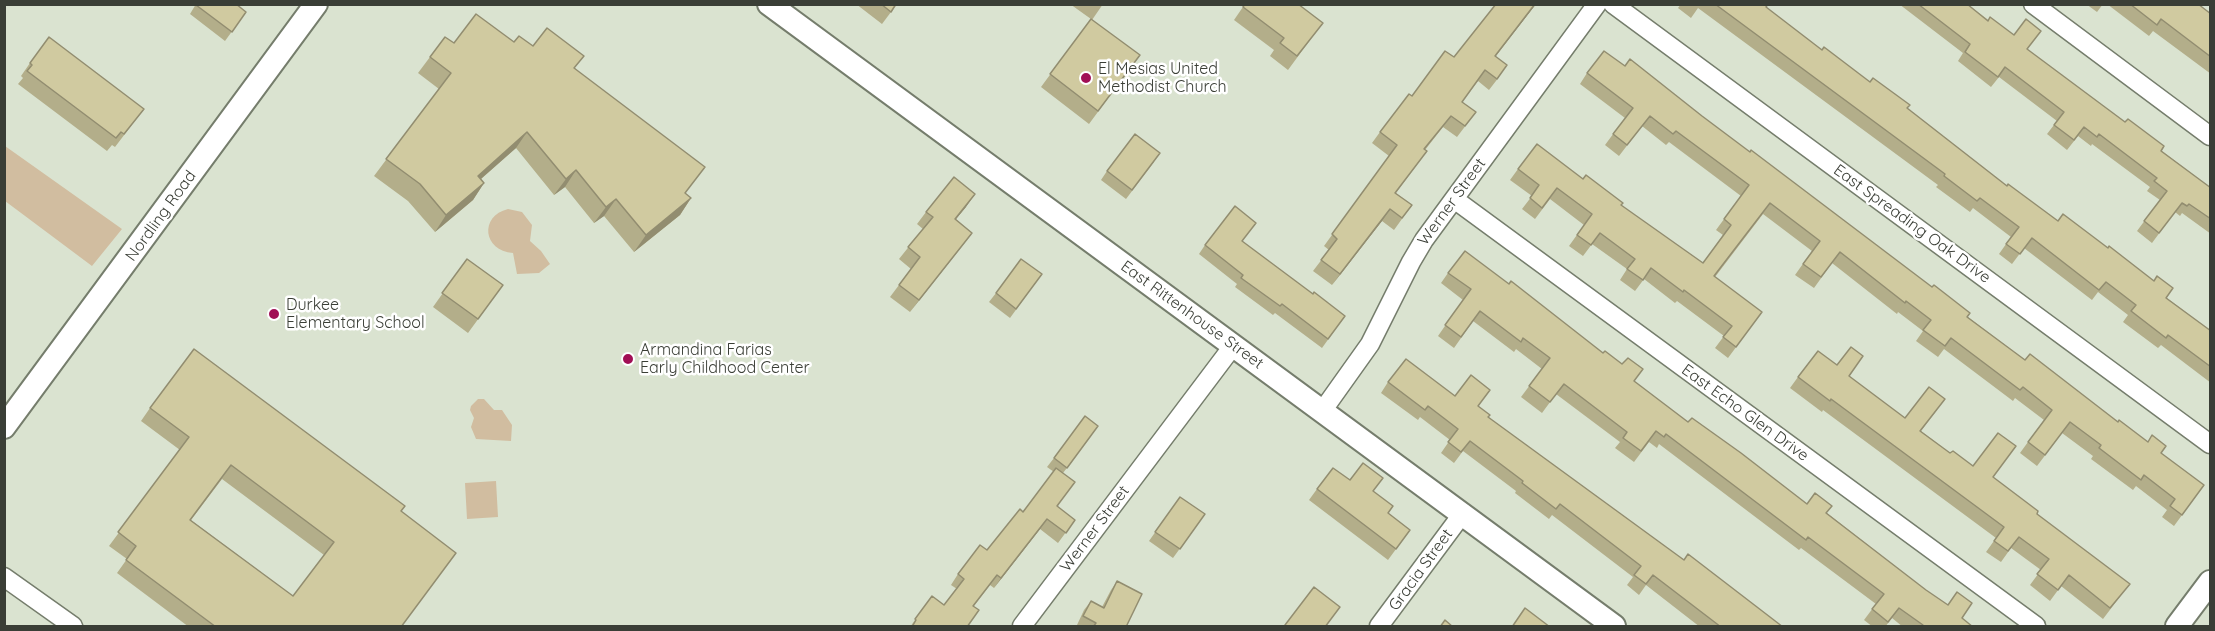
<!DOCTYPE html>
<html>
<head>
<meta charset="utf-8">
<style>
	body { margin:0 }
	#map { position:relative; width:2215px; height:631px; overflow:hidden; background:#dae3d0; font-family:Quicksand,sans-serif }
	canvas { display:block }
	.frame { position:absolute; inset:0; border:6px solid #3a3e36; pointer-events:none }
</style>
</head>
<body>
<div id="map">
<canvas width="2215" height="631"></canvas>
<div class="frame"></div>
</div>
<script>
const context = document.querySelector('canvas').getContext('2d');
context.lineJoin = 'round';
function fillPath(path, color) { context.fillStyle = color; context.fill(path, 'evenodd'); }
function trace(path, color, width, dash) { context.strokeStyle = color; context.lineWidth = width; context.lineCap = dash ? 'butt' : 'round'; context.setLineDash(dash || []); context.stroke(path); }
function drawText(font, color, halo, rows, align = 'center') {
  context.font = font + ' Quicksand,sans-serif'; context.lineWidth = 5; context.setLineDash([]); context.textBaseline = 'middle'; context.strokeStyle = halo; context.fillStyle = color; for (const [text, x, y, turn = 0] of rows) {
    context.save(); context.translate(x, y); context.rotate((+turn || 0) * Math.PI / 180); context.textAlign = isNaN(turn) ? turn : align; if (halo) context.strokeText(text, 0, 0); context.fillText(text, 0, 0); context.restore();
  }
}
const green = new Path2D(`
	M5,146L122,229L92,266L5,201Z
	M508,209L522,212L532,225L530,241L541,251L550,264L539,273L517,274L513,253C483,251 479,216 508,209Z
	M478,399H484L494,410H502L512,425L511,441L476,439L471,427L474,418L470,410L471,406Z
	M496,481L498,517L467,519L465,483Z`);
const minor = new Path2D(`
	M1613,4L2210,444
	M2033,4L2210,136
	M1454,199L2036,626
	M1323,410L1370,344L1411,262L1424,240L1597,4
	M4,577L73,626
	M1022,626L1233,346
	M1379,626L1463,513`);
const tertiary = new Path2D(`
	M769,4C1051,212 1334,417 1614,626
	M4,427L316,4
	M2177,626L2210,582`);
const wall = new Path2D(`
	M196,4L246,12L225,41L190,14Z
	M856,4H897L882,24Z
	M1070,4H1103L1092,20L1140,55L1089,124L1041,87L1091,19Z
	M1245,4L1313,36L1288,70L1270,56L1274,50L1234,20Z
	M1496,4H1536L1496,56L1499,77L1489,90L1478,81L1462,102L1476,112L1457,137L1443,127L1425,150L1427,151L1396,193L1412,205L1394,230L1382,221L1332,285L1313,271L1329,250L1324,246L1389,156L1372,143L1380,132L1412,96L1454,57Z
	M1681,4H1768L1766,7L1822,50L1907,108L2007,186L2058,221L2167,298L2211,331V383L2161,345L2158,348L2123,322L2128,315L2098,292L2092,300L2024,248L2012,264L1999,254L2011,237L1973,208L1970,212L1936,187L1938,185L1698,8L1691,18L1678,8Z
	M1899,4H1967L2027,49L2211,188V234L2182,213L2180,216L2175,212L2152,243L2137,231L2160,200L2147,191L2150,187L2092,144L2091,146L2078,136L2067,150L2047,134L2057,121L1999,77L1991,87L1958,61L1963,53Z
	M2086,4H2103L2097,12Z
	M2107,4H2198L2211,14V74L2153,31L2149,36Z
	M514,42L533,46L575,68L685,194L691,198L680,215L634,252L604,216L594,223L565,187L554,195L516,148L481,179L484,183L473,200L435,232L408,201L374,176L439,89L418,73L430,57L454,43Z
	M30,63L144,109L115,147L112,145L107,151L18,84L23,78L21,76Z
	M1625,66L1702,116L2025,360L2118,422L2204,485L2174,526L2162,517L2167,510L2136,486L2133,490L2091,459L2093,456L2062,433L2037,466L2020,453L2044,420L2015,398L2013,401L1944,349L1938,357L1916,341L1923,331L1898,312L1897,314L1832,263L1814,288L1795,275L1812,251L1763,214L1715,277L1754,323L1728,358L1715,348L1724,336L1677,301L1675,303L1644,279L1635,291L1620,280L1627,269L1592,244L1583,256L1569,246L1584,225L1550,199L1535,219L1522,209L1532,196L1510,180L1518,169L1583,179L1703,263L1723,235L1716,230L1741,196L1669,142L1666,145L1642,126L1619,156L1605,145L1625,118L1580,84L1587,73Z
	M1154,162L1126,199L1101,180L1107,171Z
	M966,207L956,219L972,233L910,312L890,297L911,269L899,259L923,229L917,224L926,212Z
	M1242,241L1313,294L1345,316L1322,348L1275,313L1273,315L1235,287L1237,284L1199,254L1205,245Z
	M467,259L503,285L468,333L433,307Z
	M1448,273L1634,381L1688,422L1807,504L1827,513L1973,627H1903L1892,618L1885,627H1873L1864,620L1876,604L1801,548L1799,550L1659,444L1657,448L1649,442L1634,462L1615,448L1620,442L1556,394L1542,413L1521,397L1542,369L1516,349L1514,352L1473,321L1454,348L1438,336L1463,300L1441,283Z
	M1042,274L1010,318L989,302L996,293Z
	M1849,376L1905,418L1937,410L1921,431L1950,453L1973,466L2016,446L1993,477L2037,514L2122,594L2103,619L2061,586L2050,601L2030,585L2041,570L2011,548L2001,562L1986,552L1996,538L1823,410L1822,412L1790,388L1798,377Z
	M1388,382L1455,396L1478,406L1488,417L1684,560L1783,627H1700L1646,585L1639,595L1627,585L1633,577L1552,515L1549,519L1515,493L1516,491L1463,451L1454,463L1441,453L1450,440L1420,417L1418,420L1381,393Z
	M150,408L401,511L402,627H189L117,573L127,559L109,546L180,450L141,421ZM222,479L324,555L293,596L191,520Z
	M1092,435L1063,473L1058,507L1075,520L1058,543L1040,529L994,588L990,585L974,606L967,627H910L932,596L944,605L957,589L951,585L958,574L987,550L1023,512L1054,472L1047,467L1054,458Z
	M1317,489L1374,492L1388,513L1410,530L1388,560L1309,500Z
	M1180,497L1205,514L1173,558L1149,541Z
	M1117,581L1126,627H1080L1077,625L1084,610L1091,601L1102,607L1111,590Z`);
const shadedWall = new Path2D(`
	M1535,4H1536L1487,67L1495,56Z
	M527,132L516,148L466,192L478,176Z
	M576,170L565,187L554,195L566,179Z
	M484,183L473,200L435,232L446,215Z
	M975,194L966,207L946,231L955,219Z
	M691,198L680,215L634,252L646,235Z
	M616,199L604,216L594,223L606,207Z
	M1390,209L1382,221L1332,285L1340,274Z
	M972,233L963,245L910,312L919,300Z
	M1047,519L1040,529L994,588L1001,578Z`);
const building = new Path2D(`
	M236,4L246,12L232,32L196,5Z
	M881,4H896L891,12Z
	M1245,4H1298L1323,23L1297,56L1280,43L1284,38L1243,7Z
	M1496,4H1535L1495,56L1507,65L1497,79L1485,70L1462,102L1476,112L1465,126L1451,116L1424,149L1427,151L1395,193L1412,205L1402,218L1390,209L1340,274L1321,260L1337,239L1332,234L1397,145L1380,132L1409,94L1412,96L1445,51L1454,57Z
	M1715,4H1768L1766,7L1822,50L1824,47L1870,82L1873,78L1910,105L1907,108L2007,186L2008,184L2058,221L2063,214L2108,248L2109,246L2154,281L2157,276L2173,288L2166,298L2211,331V367L2168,335L2166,338L2131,311L2136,305L2106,282L2099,290L2032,238L2020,254L2006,244L2019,227L1980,198L1977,201L1944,176L1945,174Z
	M1918,4H1967L1988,21L1990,17L2014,35L2026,19L2041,31L2027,49L2125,122L2128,119L2164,146L2161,151L2211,188V219L2189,204L2187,206L2182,203L2159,233L2144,221L2167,191L2154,181L2157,178L2099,134L2097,137L2084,127L2074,140L2054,125L2064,112L2005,67L1998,77L1965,52L1970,44Z
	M2130,4H2198L2211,14V57L2161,19L2157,25Z
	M476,14L514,42L519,36L533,46L547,28L584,56L574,68L705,167L685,193L691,198L646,235L616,199L606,207L576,170L566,179L527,132L478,176L484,183L446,215L420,184L386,159L451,73L430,57L445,37L454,43Z
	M1091,19L1140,55L1098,111L1050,74Z
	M49,37L144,109L124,134L121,132L116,138L27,71L32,65L30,63Z
	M1604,51L1625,66L1630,59L1702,116L1750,152L1751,150L1932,287L1934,285L1970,313L1967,317L2025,360L2030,354L2118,422L2119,420L2148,442L2152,435L2166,446L2161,453L2204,485L2182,515L2170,506L2175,499L2144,475L2141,480L2099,448L2101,445L2070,422L2045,455L2028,442L2052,410L2023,387L2020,390L1951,338L1945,346L1923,330L1931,320L1906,301L1905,303L1840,252L1821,277L1803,264L1820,241L1770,203L1714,276L1762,312L1736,347L1723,337L1732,326L1684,290L1683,292L1651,268L1643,280L1627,269L1635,259L1600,233L1591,245L1577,235L1592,214L1557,188L1542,208L1530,198L1539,185L1518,169L1537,144L1583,179L1586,175L1623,203L1621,205L1703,263L1731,225L1724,219L1749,185L1676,131L1673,134L1650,116L1627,145L1613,134L1633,108L1587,73Z
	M1135,134L1160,153L1132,190L1107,171Z
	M954,177L975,194L955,219L972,233L919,300L899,285L920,257L908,247L933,217L926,212Z
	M1235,206L1256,223L1242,241L1313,294L1314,292L1345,316L1328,339L1282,304L1280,306L1241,278L1243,275L1205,245Z
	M1465,251L1509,284L1511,281L1603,353L1605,351L1622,364L1628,358L1643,369L1634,381L1688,422L1692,418L1741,453L1807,504L1815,493L1832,506L1826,513L1926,590L1948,605L1957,592L1972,603L1962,618L1973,627H1922L1923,625L1899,608L1888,622L1872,609L1884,594L1808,537L1806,540L1666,434L1664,437L1656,431L1641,451L1623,438L1627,432L1564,384L1550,402L1529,386L1550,358L1523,338L1521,342L1480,311L1461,337L1445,325L1471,289L1448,273Z
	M467,259L503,285L478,319L442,293Z
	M1021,259L1042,274L1016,309L996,293Z
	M1851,347L1863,356L1849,376L1905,418L1929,387L1945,399L1920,431L1950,453L1953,451L1973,466L1998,433L2016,446L1993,477L2038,511L2037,514L2130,584L2110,608L2069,575L2058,590L2037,574L2049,559L2019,537L2008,551L1994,541L2004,527L1831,399L1830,401L1798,377L1818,351L1837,365Z
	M194,349L405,506L401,511L456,553L401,627H216L126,560L136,546L118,532L189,437L150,408ZM231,465L334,542L293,596L190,520Z
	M1406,359L1455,396L1471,375L1490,390L1478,406L1490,415L1488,417L1684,560L1688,554L1783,627H1721L1653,575L1646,584L1634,575L1641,566L1560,504L1556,509L1522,483L1523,481L1470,441L1461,452L1448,442L1458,429L1428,406L1425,410L1388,382Z
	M1085,416L1098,426L1067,468L1054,458Z
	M1363,463L1383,478L1373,491L1393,506L1388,513L1410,530L1396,549L1317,489L1333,468L1350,480Z
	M1056,468L1075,482L1057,506L1075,520L1066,533L1047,519L1001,578L997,575L973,606L979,610L967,627H912L916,620L915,619L932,596L944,605L964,579L958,574L980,545L987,550L1020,509L1023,512Z
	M1180,497L1205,514L1180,549L1155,532Z
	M1117,581L1142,594L1126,627H1093L1096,623L1083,616L1091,601L1104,608Z
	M1314,587L1340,607L1325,627H1287L1285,625Z
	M1525,608L1550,627H1512Z
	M1445,620L1453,627H1440Z`);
const markers = [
	[1086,78,6,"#a10f55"],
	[274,314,6,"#a10f55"],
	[628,359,6,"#a10f55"]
];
const poiNames = [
	["El Mesias United",1098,69],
	["Methodist Church",1098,87],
	["Durkee",286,305],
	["Elementary School",286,323],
	["Armandina Farias",640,350],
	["Early Childhood Center",640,368]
];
const streetNames = [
	["Werner Street",1452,202,-54],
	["Nordling Road",161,216,-54],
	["East Spreading Oak Drive",1912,224,36],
	["East Rittenhouse Street",1192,315,36],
	["East Echo Glen Drive",1745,413,36],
	["Werner Street",1095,529,-53],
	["Gracia Street",1421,570,-54]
];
fillPath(green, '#d1bda0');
trace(minor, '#757d6c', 21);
trace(tertiary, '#757d6c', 26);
trace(minor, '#fff', 18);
trace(tertiary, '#fff', 22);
fillPath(wall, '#b3ae8a');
fillPath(shadedWall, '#928d70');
fillPath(building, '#d0caa0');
trace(building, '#928d70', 1.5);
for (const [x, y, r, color] of markers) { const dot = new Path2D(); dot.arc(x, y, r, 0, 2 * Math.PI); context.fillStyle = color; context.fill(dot); trace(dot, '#fff', 2); }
drawText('16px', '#3a3e36', '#fff', poiNames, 'left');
drawText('16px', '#3a3e36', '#fff', streetNames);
</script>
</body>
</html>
